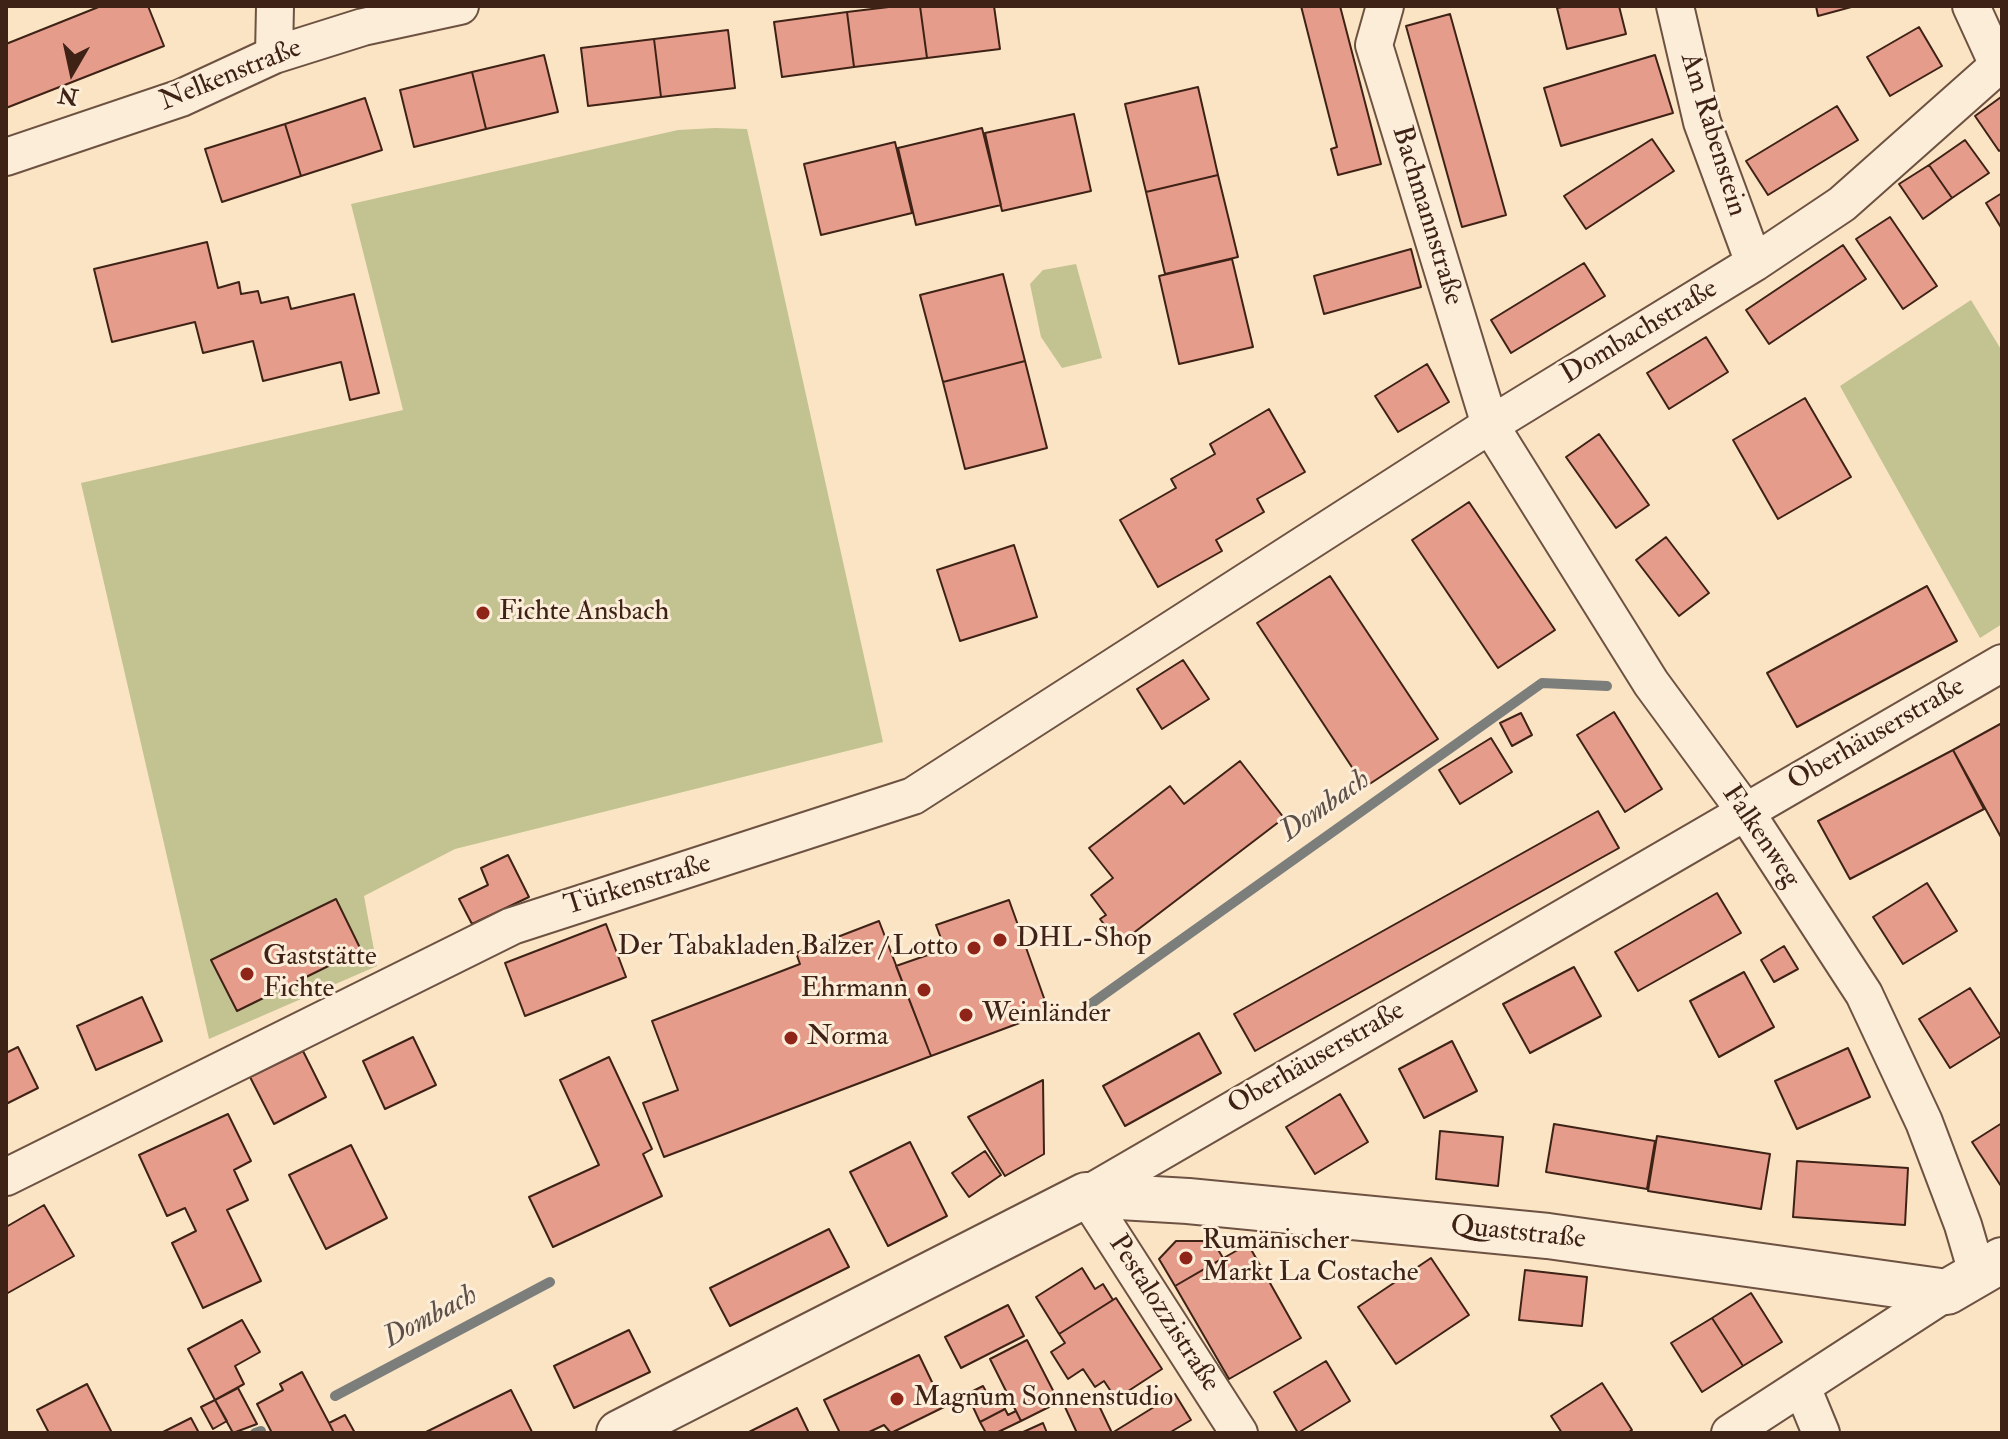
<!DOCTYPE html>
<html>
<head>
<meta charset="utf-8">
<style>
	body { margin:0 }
	#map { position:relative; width:2008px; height:1439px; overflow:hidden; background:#fbe4c4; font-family:"IM FELL Double Pica",serif }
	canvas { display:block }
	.frame { position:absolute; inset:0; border:8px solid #3e2216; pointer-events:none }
	.north { position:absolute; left:32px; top:32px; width:80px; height:80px; -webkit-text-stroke:6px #fcedd9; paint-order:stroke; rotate:189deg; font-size:22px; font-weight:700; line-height:32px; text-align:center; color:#3e2216 }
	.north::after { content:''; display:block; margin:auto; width:28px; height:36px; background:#3e2216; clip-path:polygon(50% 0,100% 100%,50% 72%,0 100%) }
</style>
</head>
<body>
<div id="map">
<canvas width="2008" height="1439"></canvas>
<div class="frame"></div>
<div class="north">N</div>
</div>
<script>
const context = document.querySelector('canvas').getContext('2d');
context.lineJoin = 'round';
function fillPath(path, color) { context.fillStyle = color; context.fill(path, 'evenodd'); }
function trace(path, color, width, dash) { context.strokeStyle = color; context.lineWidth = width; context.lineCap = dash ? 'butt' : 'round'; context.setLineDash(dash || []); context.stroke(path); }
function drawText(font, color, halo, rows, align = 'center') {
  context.font = font + ' "IM FELL Double Pica",serif'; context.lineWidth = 6; context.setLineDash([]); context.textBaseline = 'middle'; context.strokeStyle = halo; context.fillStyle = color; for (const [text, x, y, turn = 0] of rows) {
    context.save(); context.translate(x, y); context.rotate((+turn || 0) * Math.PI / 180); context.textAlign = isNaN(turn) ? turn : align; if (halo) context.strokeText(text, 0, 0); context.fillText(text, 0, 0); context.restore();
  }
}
const green = new Path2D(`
	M715,128L747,129L883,742L455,849L364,896L377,966L209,1039L81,483L403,410L351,204L678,130Z
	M1076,264L1102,358L1062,368L1041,337L1030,284L1043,270Z
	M1971,300L2002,351V624L1980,638L1840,386Z`);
const stream = new Path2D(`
	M1085,1008L1542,683L1607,686
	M335,1396L550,1282
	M255,1433L261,1431`);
const building = new Path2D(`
	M101,6H148L164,46L6,108V44Z
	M897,6H920L927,58L854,67L847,12Z
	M920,6H994L1000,49L927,58Z
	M1301,6H1340L1381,164L1338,175L1331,149L1337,147Z
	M1567,6H1619L1626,34L1567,49L1557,8Z
	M1816,6H1855L1818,16Z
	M847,12L854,67L782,77L774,22Z
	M1450,14L1506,215L1462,227L1406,26Z
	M1919,27L1942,66L1890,96L1867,57Z
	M728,30L735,88L661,97L654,39Z
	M654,39L661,97L588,106L581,48Z
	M544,55L558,112L486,129L472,72Z
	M1655,55L1673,113L1561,146L1544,88Z
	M472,72L486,129L414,147L400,90Z
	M1198,87L1218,175L1146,192L1125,104Z
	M2001,97L2002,149L1999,151L1975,116Z
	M365,98L382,150L301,176L285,124Z
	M1837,106L1858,140L1768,195L1746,161Z
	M1074,114L1091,191L1002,211L985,133Z
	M285,124L301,176L222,202L205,149Z
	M982,128L1001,205L916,225L898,148Z
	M1652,139L1674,171L1586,229L1564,196Z
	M1965,140L1989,173L1952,198L1929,165Z
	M895,142L912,213L821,235L804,164Z
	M1929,165L1952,198L1923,219L1899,184Z
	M1218,175L1238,257L1165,274L1146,192Z
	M2002,193V229L1986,203Z
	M1890,217L1937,286L1903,309L1856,239Z
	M207,242L218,288L239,282L241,294L258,291L261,303L288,297L291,309L354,294L379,393L350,400L341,362L263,381L253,341L203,353L195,322L112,342L94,269Z
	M1843,245L1866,279L1769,344L1746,310Z
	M1411,249L1421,287L1324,314L1314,276Z
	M1232,259L1253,347L1179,364L1159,276Z
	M1584,263L1605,296L1511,353L1491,320Z
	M1003,274L1025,361L943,382L920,295Z
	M1706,337L1728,372L1669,409L1647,373Z
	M1025,361L1047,448L965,469L943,382Z
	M1427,364L1449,402L1398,432L1375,396Z
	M1805,398L1851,477L1778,519L1733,440Z
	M1269,409L1305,472L1257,499L1264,512L1216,540L1222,551L1158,587L1120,520L1176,488L1171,479L1215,454L1210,444Z
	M1599,434L1649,505L1616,528L1566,457Z
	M1469,502L1555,630L1498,668L1412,540Z
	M1666,537L1709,593L1679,616L1636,560Z
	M1014,545L1037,617L960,641L937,570Z
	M1330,576L1438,739L1365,787L1257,623Z
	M1927,586L1957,641L1797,727L1767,673Z
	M1183,660L1209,699L1162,729L1137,689Z
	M1614,712L1662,789L1625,812L1577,735Z
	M1521,713L1532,735L1512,746L1500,723Z
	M2002,723V839L1953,750Z
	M1491,738L1512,772L1460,804L1439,770Z
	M1953,750L1984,809L1850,879L1818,821Z
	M1240,761L1284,818L1119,944L1100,919L1106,915L1091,895L1113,878L1089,848L1170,786L1184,804Z
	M1598,811L1619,848L1255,1051L1234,1014Z
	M508,855L529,897L472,924L459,899L488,885L481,868Z
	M1927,883L1957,931L1903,964L1873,917Z
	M1717,893L1741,933L1638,991L1615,952Z
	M336,899L361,950L237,1011L211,960Z
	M1009,900L1049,1012L931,1056L896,966L945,949L936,925Z
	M879,921L931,1056L664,1157L643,1103L678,1090L652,1021L800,964L796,953Z
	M606,924L626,977L525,1016L505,963Z
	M1784,946L1798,969L1774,982L1761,960Z
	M1574,967L1601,1016L1530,1053L1503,1004Z
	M1744,972L1774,1027L1719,1057L1690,1001Z
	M1970,988L2001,1036L1950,1068L1919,1019Z
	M142,997L162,1041L96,1070L77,1026Z
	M1199,1033L1221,1073L1125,1126L1103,1086Z
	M413,1037L436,1085L385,1109L363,1061Z
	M1452,1041L1477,1091L1424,1118L1399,1069Z
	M18,1047L38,1088L6,1104V1053Z
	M1848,1048L1870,1097L1797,1129L1775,1081Z
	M303,1051L326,1097L274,1124L250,1077Z
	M609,1057L652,1149L643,1154L662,1196L553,1247L529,1197L599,1165L560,1080Z
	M1043,1080L1044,1154L1005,1176L968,1117Z
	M1340,1094L1368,1142L1315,1174L1286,1127Z
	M228,1114L251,1161L234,1170L248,1200L227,1210L261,1281L203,1308L172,1243L196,1231L185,1208L167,1216L139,1155Z
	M2002,1123V1185L2001,1186L1972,1142Z
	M1554,1124L1655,1141L1647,1189L1546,1172Z
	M1440,1131L1503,1137L1498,1186L1436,1179Z
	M1657,1136L1770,1154L1761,1209L1648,1191Z
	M910,1142L947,1216L888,1246L850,1172Z
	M351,1145L387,1218L326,1249L289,1175Z
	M985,1151L1001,1175L969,1197L952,1173Z
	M1797,1161L1908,1168L1905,1225L1793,1217Z
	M44,1205L74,1256L6,1294V1227Z
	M829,1229L849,1267L730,1326L710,1288Z
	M1176,1241H1213L1223,1258L1175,1286L1159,1259Z
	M1248,1244L1301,1338L1229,1379L1175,1286Z
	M1431,1258L1469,1315L1396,1364L1358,1307Z
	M1082,1268L1095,1289L1103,1284L1113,1300L1059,1334L1036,1297Z
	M1525,1270L1587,1277L1582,1326L1519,1320Z
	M1751,1293L1782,1342L1743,1366L1712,1318Z
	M1116,1298L1162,1369L1116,1399L1104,1381L1095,1387L1083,1369L1068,1379L1051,1352L1065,1343L1059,1334Z
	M1008,1305L1024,1336L961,1368L945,1337Z
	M1712,1318L1743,1366L1702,1392L1671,1343Z
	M242,1320L260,1352L235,1366L244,1384L215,1400L188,1349Z
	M629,1330L650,1372L574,1408L554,1366Z
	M1027,1340L1059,1402L1021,1421L990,1359Z
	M919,1355L944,1407L891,1433L884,1425L867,1433H840L824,1400Z
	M1326,1361L1350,1401L1298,1433L1274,1392Z
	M302,1372L329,1423L334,1433H272L257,1404L283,1390L280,1384Z
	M1602,1383L1632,1430L1627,1433H1562L1551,1416Z
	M87,1384L112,1433H49L37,1410Z
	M983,1386L989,1397L997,1394L1005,1409L980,1422L967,1394Z
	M238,1388L257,1424L233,1433L215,1400Z
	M511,1390L532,1432L426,1433V1432Z
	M1093,1393L1112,1433L1175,1394L1191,1420L1169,1433H1077L1065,1407Z
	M215,1400L227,1421L213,1429L201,1407Z
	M797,1408L809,1433H747Z
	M1005,1409L1008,1415L1016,1411L1021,1421L996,1433H986L980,1422Z
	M345,1415L355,1433H334L329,1423Z
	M191,1418L199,1433H161Z
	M1043,1423L1047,1433H1021Z`);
const minor = new Path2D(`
	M1385,6L1374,45L1490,425L1651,683L1745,811L1864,994L1924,1122L1963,1225L1978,1276
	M1675,6L1702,122L1754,263
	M1971,6L1998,65
	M274,55L275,6
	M6,157L181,98L274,55L363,27L460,6
	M6,1177L512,926L913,796L1490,425L1754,263L1842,204L2002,62
	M1802,1387L1821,1433
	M1239,1433L1086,1195L2002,663
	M1730,1433L1947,1292`);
const tertiary = new Path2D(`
	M619,1433L1086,1195L1188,1201L1548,1236L1947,1292L2002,1260`);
const markers = [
	[483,613,8,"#8f2418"],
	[1000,940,8,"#8f2418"],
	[974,948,8,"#8f2418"],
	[247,974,8,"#8f2418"],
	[924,990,8,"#8f2418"],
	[966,1015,8,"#8f2418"],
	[791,1038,8,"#8f2418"],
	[1186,1258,8,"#8f2418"],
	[897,1399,8,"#8f2418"]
];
const streetNames = [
	["Nelkenstraße",231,76,-22],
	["Am Rabenstein",1712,135,73],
	["Bachmannstraße",1426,216,73],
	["Dombachstraße",1640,333,-31],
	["Oberhäuserstraße",1877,735,-30],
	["Falkenweg",1760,837,56],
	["Türkenstraße",638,886,-17],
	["Oberhäuserstraße",1317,1059,-30],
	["Quaststraße",1518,1234,6],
	["Pestalozzistraße",1163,1314,57]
];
const poiNames = [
	["Fichte Ansbach",499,613],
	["DHL-Shop",1016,940],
	["Der Tabakladen Balzer / Lotto",958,948,"right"],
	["Gaststätte",263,958],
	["Fichte",263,990],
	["Ehrmann",908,990,"right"],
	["Weinländer",982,1015],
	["Norma",807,1038],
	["Rumänischer",1202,1242],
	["Markt La Costache",1202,1274],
	["Magnum Sonnenstudio",913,1399]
];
const waterNames = [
	["Dombach",1326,807,-35],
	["Dombach",431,1318,-28]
];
fillPath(green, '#c3c291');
trace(stream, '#7c7e7c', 10);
fillPath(building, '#e69c8b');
trace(building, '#3e2216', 2);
trace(minor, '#6d5242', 40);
trace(tertiary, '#6d5242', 48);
trace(minor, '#fcedd9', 36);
trace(tertiary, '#fcedd9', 44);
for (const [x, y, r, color] of markers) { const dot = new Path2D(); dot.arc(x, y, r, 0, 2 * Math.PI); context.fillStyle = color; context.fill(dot); trace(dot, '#fcedd9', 3); }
drawText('28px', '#3e2216', '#fcedd9', streetNames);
drawText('28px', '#3e2216', '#fcedd9', poiNames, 'left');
drawText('italic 30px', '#5d5049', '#fcedd9', waterNames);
</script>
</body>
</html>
